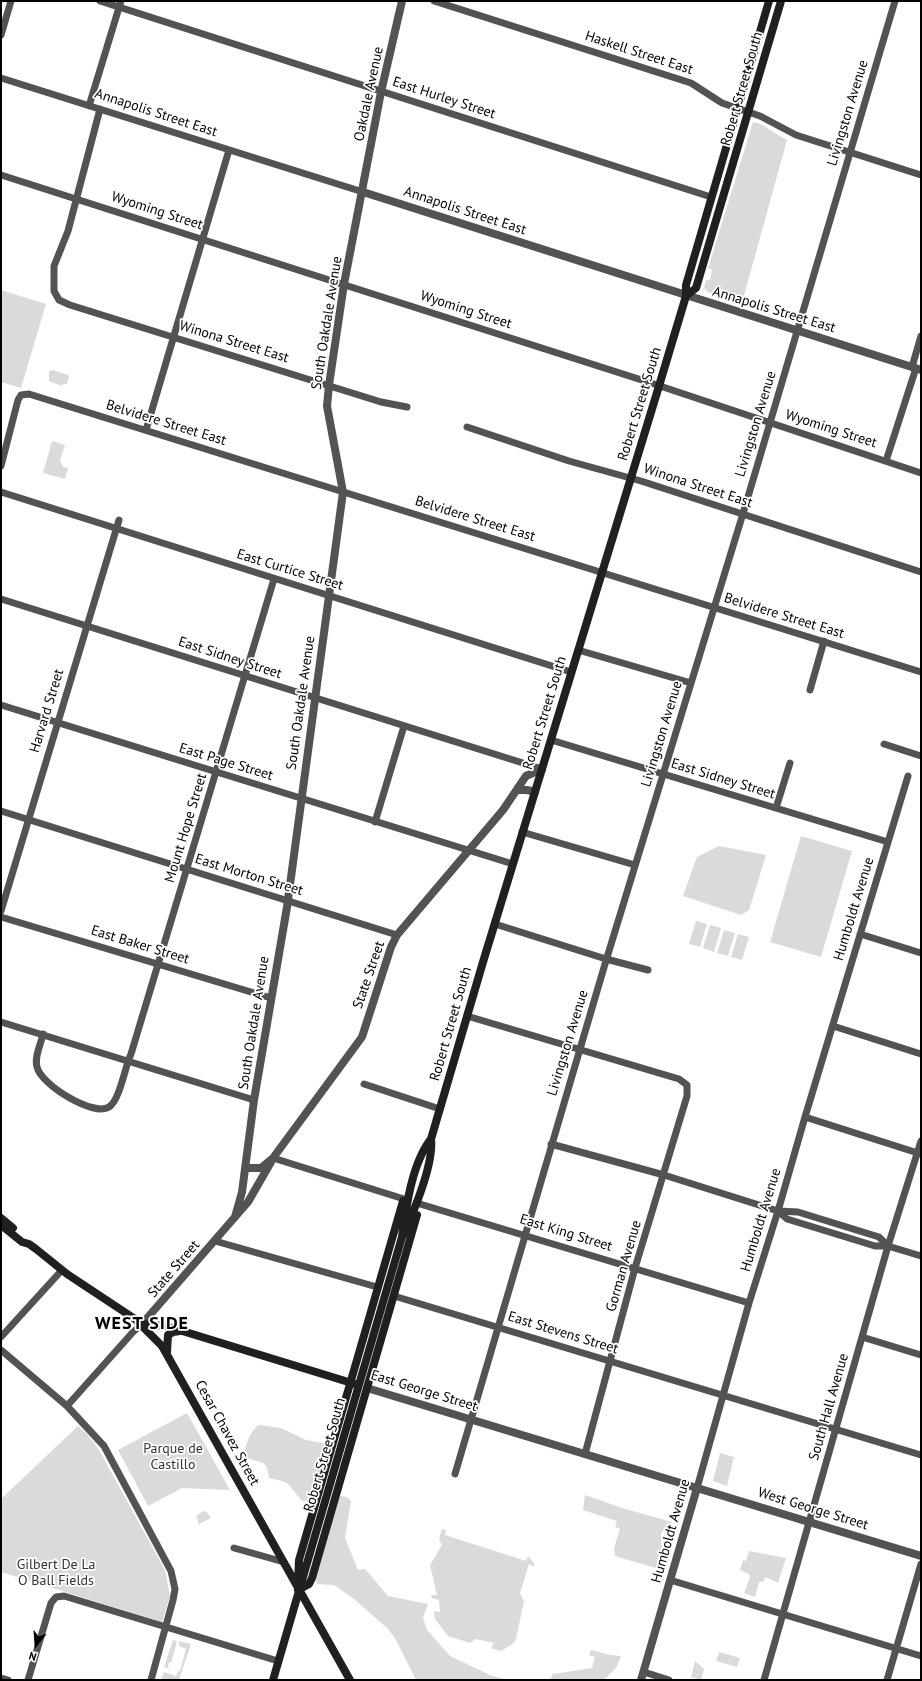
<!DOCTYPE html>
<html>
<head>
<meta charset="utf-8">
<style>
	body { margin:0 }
	#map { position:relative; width:922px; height:1681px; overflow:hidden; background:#fff; font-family:"PT Sans",sans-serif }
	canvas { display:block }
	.frame { position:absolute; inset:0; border:2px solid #000; pointer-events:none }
	.north { position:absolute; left:16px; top:1625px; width:40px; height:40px; -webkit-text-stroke:3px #fff; paint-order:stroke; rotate:197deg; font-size:11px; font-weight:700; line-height:16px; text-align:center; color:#000 }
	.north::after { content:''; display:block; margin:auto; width:14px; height:18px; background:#000; clip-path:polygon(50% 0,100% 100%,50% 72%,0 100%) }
</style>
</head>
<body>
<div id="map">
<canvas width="922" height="1681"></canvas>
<div class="frame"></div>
<div class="north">N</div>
</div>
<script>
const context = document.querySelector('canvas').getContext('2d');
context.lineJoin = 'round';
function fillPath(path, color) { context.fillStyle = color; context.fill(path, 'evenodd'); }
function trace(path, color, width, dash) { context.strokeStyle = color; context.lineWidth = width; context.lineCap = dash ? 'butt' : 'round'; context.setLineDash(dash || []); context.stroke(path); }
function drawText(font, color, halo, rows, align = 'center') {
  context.font = font + ' "PT Sans",sans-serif'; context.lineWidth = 3.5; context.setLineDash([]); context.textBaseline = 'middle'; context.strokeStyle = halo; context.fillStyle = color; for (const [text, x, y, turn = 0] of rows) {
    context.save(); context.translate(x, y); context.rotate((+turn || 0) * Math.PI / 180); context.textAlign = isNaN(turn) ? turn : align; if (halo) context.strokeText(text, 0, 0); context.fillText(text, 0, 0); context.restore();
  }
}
const green = new Path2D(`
	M753,122C764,123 777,136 787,140L742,303L708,292L704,288L706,280H710L712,270L708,268Z
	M1,290L46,304L21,388L1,382Z
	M53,370L68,375L69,377L67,384H63L62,386L49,381V371Z
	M52,441L65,445L60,460L63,467L68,468L65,479L43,473Z
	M801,836L852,851L821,957L770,942Z
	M719,846L766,855L749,910L741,915L683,896L697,857Z
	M696,921L707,924L700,947L689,944Z
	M710,925L721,928L714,952L703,948Z
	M724,930L735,933L728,956L717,953Z
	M738,934L749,937L742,960L731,957Z
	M187,1413L230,1490L182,1488L148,1506L118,1450Z
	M259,1425L281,1428L306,1440L324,1443C327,1454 317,1492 309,1501H302L288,1484L283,1481L269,1478C268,1474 268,1471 267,1468C265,1460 251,1462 245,1456C244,1447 251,1429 259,1425Z
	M78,1426L87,1434L99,1450L165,1570L170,1596L162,1622L1,1572V1499Z
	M720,1453L734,1457L727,1486L713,1481Z
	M585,1495L622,1508L672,1522L671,1531L664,1530L661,1533L662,1560L659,1569L615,1556L614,1548L620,1529L615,1527L617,1521L583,1510Z
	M340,1496L347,1497L351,1501L345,1538L358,1570L365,1569L388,1596L428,1604L423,1618L427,1630L450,1656L490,1675L508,1680H416L395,1638L387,1628L354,1599L334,1585L317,1584L316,1579L318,1569Z
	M203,1511L207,1512L211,1518L199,1524L196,1516Z
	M442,1529L446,1530L445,1535L526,1561L528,1556L534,1563V1567L529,1564L520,1593L524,1601L516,1639L514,1643L501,1651L491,1648L494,1643L476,1639L470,1643L448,1636L435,1619L434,1611L440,1612L439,1600L432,1598L431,1595H437L430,1565L442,1545L439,1539Z
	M749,1551L786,1558L778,1583L765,1577L764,1581L759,1582L755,1597L744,1593L750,1577L749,1574L740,1570L743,1560L746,1561Z
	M173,1640L177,1641L171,1663L169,1662L168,1667L170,1669L164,1667Z
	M179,1641L191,1644L179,1680H161L164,1672L176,1676L178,1671H180L186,1649L179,1646Z
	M591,1650L610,1655L621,1656L616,1668L604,1680H550L553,1674L592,1668L595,1657L589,1655Z
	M719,1652L740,1658L737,1667L716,1661Z
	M695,1661L704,1669L701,1680L691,1677Z`);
const minor = new Path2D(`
	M100,1L711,197
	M434,1L691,83L722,103L760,116L796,135L921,175
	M1,35L11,1
	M1,78L363,192
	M89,106L121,1
	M100,109L68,231L54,266V291L59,300L70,305L381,402L407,407
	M1,175L648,382L921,473
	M912,367L921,336
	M467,427L569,461L641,481L921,572
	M146,430L229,150
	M886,461L916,368
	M1,466L18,400L21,395L29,394L921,672
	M1,492L571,672
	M1,599L542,769
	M578,650L691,683
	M810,690L824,641
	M1,705L513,864
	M551,740L888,842
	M884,744L921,756
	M776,808L790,763
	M1,811L397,935
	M375,822L404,726
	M522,832L635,865
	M1,911L119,520
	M1,917L271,998
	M495,924L606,959L648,970
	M860,934L921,953
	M467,1016L679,1079L687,1085V1096L635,1268L585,1454
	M1,1022L254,1100
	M833,1026L921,1054
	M43,1034C41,1044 34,1057 37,1067C41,1085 94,1117 109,1107C120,1100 125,1066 131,1054L274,579
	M364,1084L440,1109
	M805,1117L921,1154
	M551,1144L664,1175L778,1211L798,1212L879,1237L888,1246
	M273,1158L404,1199
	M420,1204L749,1303
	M778,1211L787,1219L875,1246H888L921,1256
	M215,1241L377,1287
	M394,1296L921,1455
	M1,1337L62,1270
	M862,1337L921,1355
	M1,1350L67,1406L104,1446L171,1571L175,1589L173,1600L151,1680
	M67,1406L133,1332L142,1324
	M455,1474L605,964L745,507L895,1
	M697,1488L749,1303L778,1211L805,1117L908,776
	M234,1548L284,1562
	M670,1580L921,1656
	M644,1672L669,1680
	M1,1678L8,1680
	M28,1680L51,1603L56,1597L64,1596L278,1661
	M764,1680L888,1246L921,1141
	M887,1680L921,1564`);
const tertiary = new Path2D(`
	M363,192L921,370
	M517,790H527L535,792
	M246,1168H261L273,1158L362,1037L391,947L397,935L503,810L526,776L542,769
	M235,1217L242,1192L254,1100L287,907L343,492L327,406L329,385L344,284L381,92L402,1
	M142,1324L248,1202L271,1162
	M367,1388L921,1556
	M641,1680L697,1488`);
const secondary = new Path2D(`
	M686,296L696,288L781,1
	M1,1218L13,1228
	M1,1225L22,1242L29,1244L36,1249L67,1274L135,1319L162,1346L350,1680
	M402,1237C406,1207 412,1163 431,1139L483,962L659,386L686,296V285L769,1
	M142,1324L166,1326L355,1384
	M167,1352L168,1335L173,1332L180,1331
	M298,1583L299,1560L403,1201
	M298,1590L309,1584L312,1578L417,1215
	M273,1680L402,1237C413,1214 434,1164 431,1139`);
const streetNames = [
	["Haskell Street East",639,53,18],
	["Robert Street South",742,89,-74],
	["Oakdale Avenue",369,94,-78],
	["East Hurley Street",444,98,18],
	["Annapolis Street East",156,113,18],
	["Livingston Avenue",848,113,-73],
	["Wyoming Street",157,211,18],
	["Annapolis Street East",465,211,18],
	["Wyoming Street",466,310,18],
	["Annapolis Street East",774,310,17],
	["South Oakdale Avenue",327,323,-81],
	["Winona Street East",234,342,17],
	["Robert Street South",640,404,-73],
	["Belvidere Street East",166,423,17],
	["Livingston Avenue",756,424,-73],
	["Wyoming Street",831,429,18],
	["Winona Street East",698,486,18],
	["Belvidere Street East",475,519,17],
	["East Curtice Street",290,570,17],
	["Belvidere Street East",784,616,17],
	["East Sidney Street",230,658,18],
	["South Oakdale Avenue",301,703,-82],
	["Harvard Street",47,711,-73],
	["Robert Street South",545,713,-73],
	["Livingston Avenue",662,734,-73],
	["East Page Street",226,762,17],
	["East Sidney Street",723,779,17],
	["Mount Hope Street",186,828,-73],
	["East Morton Street",249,875,17],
	["Humboldt Avenue",854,909,-73],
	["East Baker Street",140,945,17],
	["State Street",369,975,-71],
	["South Oakdale Avenue",254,1023,-81],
	["Robert Street South",451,1024,-74],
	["Livingston Avenue",568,1043,-73],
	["Humboldt Avenue",761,1220,-73],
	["East King Street",566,1233,17],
	["Gorman Avenue",624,1266,-74],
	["State Street",174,1269,-49],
	["East Stevens Street",563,1333,17],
	["East George Street",424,1391,17],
	["South Hall Avenue",829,1407,-74],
	["Cesar Chavez Street",227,1433,61],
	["Robert Street South",325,1455,-74],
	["West George Street",813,1509,17],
	["Humboldt Avenue",671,1531,-74]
];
const parkNames = [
	["Parque de",173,1449],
	["Castillo",173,1465],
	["Gilbert De La",56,1565],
	["O Ball Fields",56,1581]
];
const districtNames = [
	["WEST SIDE",142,1324]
];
fillPath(green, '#dadada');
trace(minor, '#535353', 7);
trace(tertiary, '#535353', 8);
trace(secondary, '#202020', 8);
drawText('14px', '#000', '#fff', streetNames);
drawText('14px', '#313131', '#fff', parkNames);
context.letterSpacing = '1px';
drawText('bold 18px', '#000', '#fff', districtNames);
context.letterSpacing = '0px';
</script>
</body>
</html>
